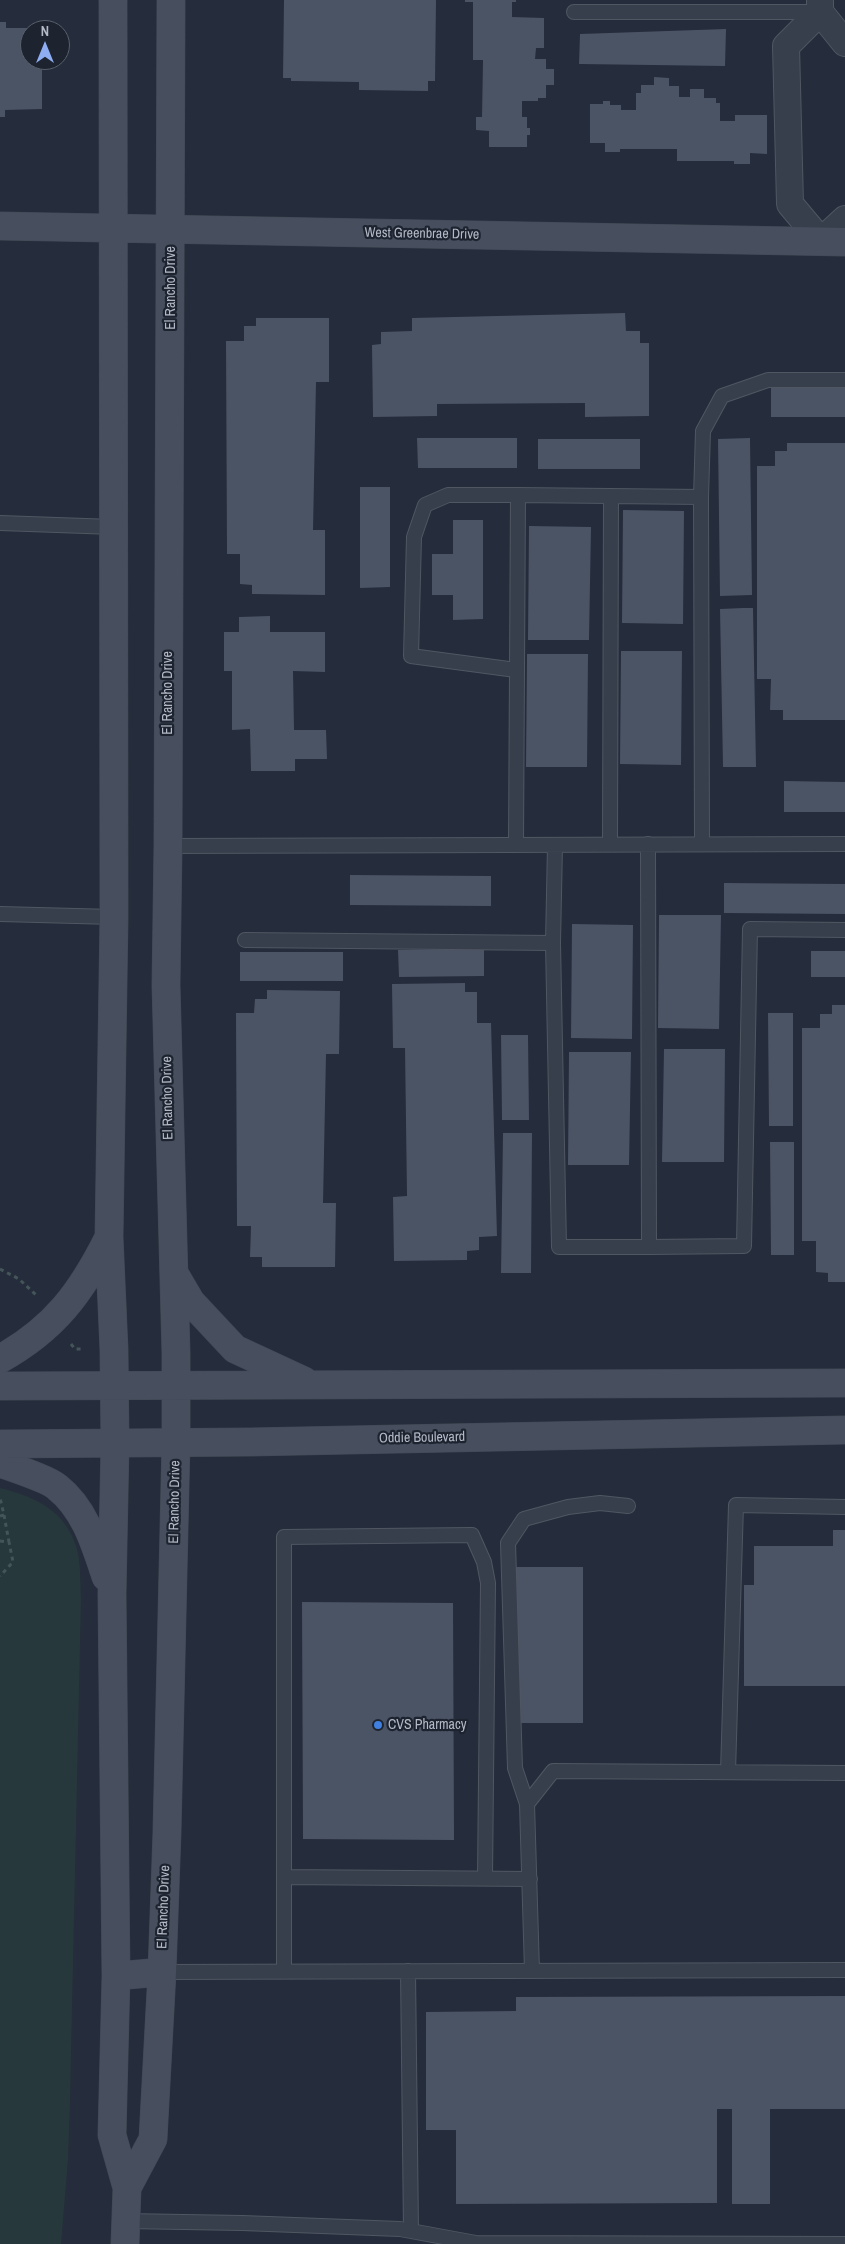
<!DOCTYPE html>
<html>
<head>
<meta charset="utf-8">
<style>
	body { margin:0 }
	#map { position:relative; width:845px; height:2244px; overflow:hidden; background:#252c3b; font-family:"Archivo Narrow",sans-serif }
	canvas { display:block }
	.north { position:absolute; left:20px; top:20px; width:50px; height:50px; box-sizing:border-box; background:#1d2430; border:1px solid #59606c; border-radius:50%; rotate:0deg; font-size:14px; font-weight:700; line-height:20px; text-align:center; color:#b4bac7 }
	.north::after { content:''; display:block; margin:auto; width:18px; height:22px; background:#8eadf2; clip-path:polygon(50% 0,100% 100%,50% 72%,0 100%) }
</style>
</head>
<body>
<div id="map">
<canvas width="845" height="2244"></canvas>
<div class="north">N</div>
</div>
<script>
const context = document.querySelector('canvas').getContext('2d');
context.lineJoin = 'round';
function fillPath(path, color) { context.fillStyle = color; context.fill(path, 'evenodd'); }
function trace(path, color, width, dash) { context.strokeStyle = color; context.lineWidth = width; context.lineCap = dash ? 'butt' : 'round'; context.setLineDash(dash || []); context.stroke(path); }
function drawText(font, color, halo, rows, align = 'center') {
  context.font = font + ' "Archivo Narrow",sans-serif'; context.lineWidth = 4.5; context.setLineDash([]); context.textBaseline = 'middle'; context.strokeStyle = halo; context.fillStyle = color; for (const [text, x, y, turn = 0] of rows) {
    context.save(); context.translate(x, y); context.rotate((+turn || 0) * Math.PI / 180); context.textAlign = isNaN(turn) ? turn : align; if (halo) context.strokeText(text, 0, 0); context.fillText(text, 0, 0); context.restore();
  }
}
const green = new Path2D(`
	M0,1488C36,1497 66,1511 77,1549C81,1564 80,1583 81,1598L70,2100L68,2159L61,2244H0Z`);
const building = new Path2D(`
	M284,0H436L435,81H428V91L359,90V82L291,81V78H283Z
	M465,0H516V2H512V17L544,18V48H536L535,59H546V69H554V85H546V98H538V101H522V117H527V128H530V135H527V147H489V131L476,130V117H482L483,60H473V2H465Z
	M0,22H6V28H41V30H30V60H42V109L5,110V117H0Z
	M726,29L725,66L579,64L580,34Z
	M654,77L669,78V86H679V97H690V89H704V98H716V103H720V121H735V115H767V154L750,153V164H734V161H677V149H620V152H605V143H590V104H603V101H610V105H621V110H636V93H641V85H654Z
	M625,313L626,331H640V343H649V416L585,417V403L437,404V416L373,417L372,345L381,344V332L412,331V318Z
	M256,318H329V382H316L313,530H325V595L252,594V585L240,584V554H227L226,341H244V326H256Z
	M771,387H845V417H771Z
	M417,438H517V468H418Z
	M750,438L752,595L720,596L718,439Z
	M538,439H640V469H538Z
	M787,443H845V720H783V710H770L771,679H757V466H775V451H787Z
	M360,487H390V587L360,588Z
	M623,510L684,511L683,624L622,623Z
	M453,520H483V619L453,620V595H432V554H453Z
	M529,526L591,527L589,640H528Z
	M743,608H753L756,767H723L720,609Z
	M270,616V632H325V672L293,671L294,730H326L327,759H295V771H251L250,729L232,730V671H224V632H239V617Z
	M621,651H682L681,765L620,764Z
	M527,654H588L587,767H526Z
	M784,781L845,782V812H784Z
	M350,875L491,876V906L350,905Z
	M724,883L845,884V914L724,913Z
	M659,915H721L719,1029L658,1028Z
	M572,924L633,925L632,1039L571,1038Z
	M484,949V976L399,977L398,950Z
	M811,951H845V977H811Z
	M240,952H343V981H240Z
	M465,983V992H477V1023H491L497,1236L479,1237V1250L467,1251V1260L394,1261L393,1197L407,1196L405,1048H393L392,984Z
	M267,990L340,991L339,1054H326L323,1203H336L335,1267H262V1257H250L251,1226H237L236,1013H254L255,999H267Z
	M832,1005H845V1282H828V1273L816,1272V1241H802V1028H820V1014H832Z
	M768,1013H793V1126H769Z
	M501,1035H528L529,1120H502Z
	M664,1049H725L724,1162H662Z
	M569,1052H631L629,1165H568Z
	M503,1133H532L531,1273H501Z
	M770,1142H794V1255H771Z
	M833,1530H845V1686H744V1585H754V1546H833Z
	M515,1567H583V1723H515Z
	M302,1602L453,1603L454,1840L303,1839Z
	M845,1996V2109H770V2204H732V2109H717V2203L456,2204V2130H426V2012L516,2011V1997Z`);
const path = new Path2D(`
	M0,1269L19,1279L36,1295
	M71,1344L75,1349H83
	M4,1515L9,1542
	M0,1516L4,1515L0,1498
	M0,1541L9,1542L13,1562L0,1576`);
const lane = new Path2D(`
	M574,12H819
	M701,497L703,431L722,396L768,380H845
	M0,523L114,527
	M516,670L411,656L414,537L425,505L448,495H518
	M610,843L611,496
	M516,844L518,495L701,497L702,844
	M168,846L845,844
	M0,914L114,917
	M245,940L553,943L555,845
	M553,943L559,1247H649L648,844
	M649,1247L744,1246L750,929L845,930
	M728,1772L736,1505L845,1507
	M527,1804L553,1771L845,1773
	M284,1877L530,1879
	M284,1971V1537L472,1535L484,1562L488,1583L485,1878
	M408,1971L411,2231
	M532,1971L527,1804L515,1768L508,1543L524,1519L568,1507L600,1503L628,1506
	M162,1972L845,1970
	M125,2221L242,2223L400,2229L476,2243L845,2244`);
const street = new Path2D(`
	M820,0V12L845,43
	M820,12L786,46L790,204L821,241L845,219`);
const secondary = new Path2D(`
	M113,0L114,917L109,1237L114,1350L115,1444L112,1594L116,1976L112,2135L127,2188L125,2244
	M0,226L845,242
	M174,1273L191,1302L235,1349L304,1381
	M0,1359C54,1329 81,1293 108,1239
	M0,1386L845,1383
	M0,1444L250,1442L845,1430
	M0,1463C13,1468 48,1479 57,1487C85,1509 95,1544 106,1577
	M116,1976L162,1972
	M127,2188L153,2139L162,1972L167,1832L176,1442V1353L166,985L168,846L171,0`);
const markers = [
	[378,1725,5,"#3f7fe0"]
];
const streetNames = [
	["West Greenbrae Drive",422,234,1],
	["El Rancho Drive",171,288,-90],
	["El Rancho Drive",168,693,-90],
	["El Rancho Drive",168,1098,-91],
	["Oddie Boulevard",422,1438,-1],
	["El Rancho Drive",175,1502,-89],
	["El Rancho Drive",164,1907,-88]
];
const poiNames = [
	["CVS Pharmacy",388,1725]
];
fillPath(green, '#27383c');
fillPath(building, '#4b5465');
trace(lane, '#505763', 16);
trace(street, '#505763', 28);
trace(secondary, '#414854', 29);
trace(path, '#445559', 3, [4, 4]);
trace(lane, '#383f4c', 14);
trace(street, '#383f4c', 26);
trace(secondary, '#474e5e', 28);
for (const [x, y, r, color] of markers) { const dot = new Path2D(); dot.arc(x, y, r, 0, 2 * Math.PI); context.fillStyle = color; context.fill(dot); trace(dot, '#1d2430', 2); }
drawText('14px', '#b4bac7', '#1d2430', streetNames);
drawText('14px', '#b4bac7', '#1d2430', poiNames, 'left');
</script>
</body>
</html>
